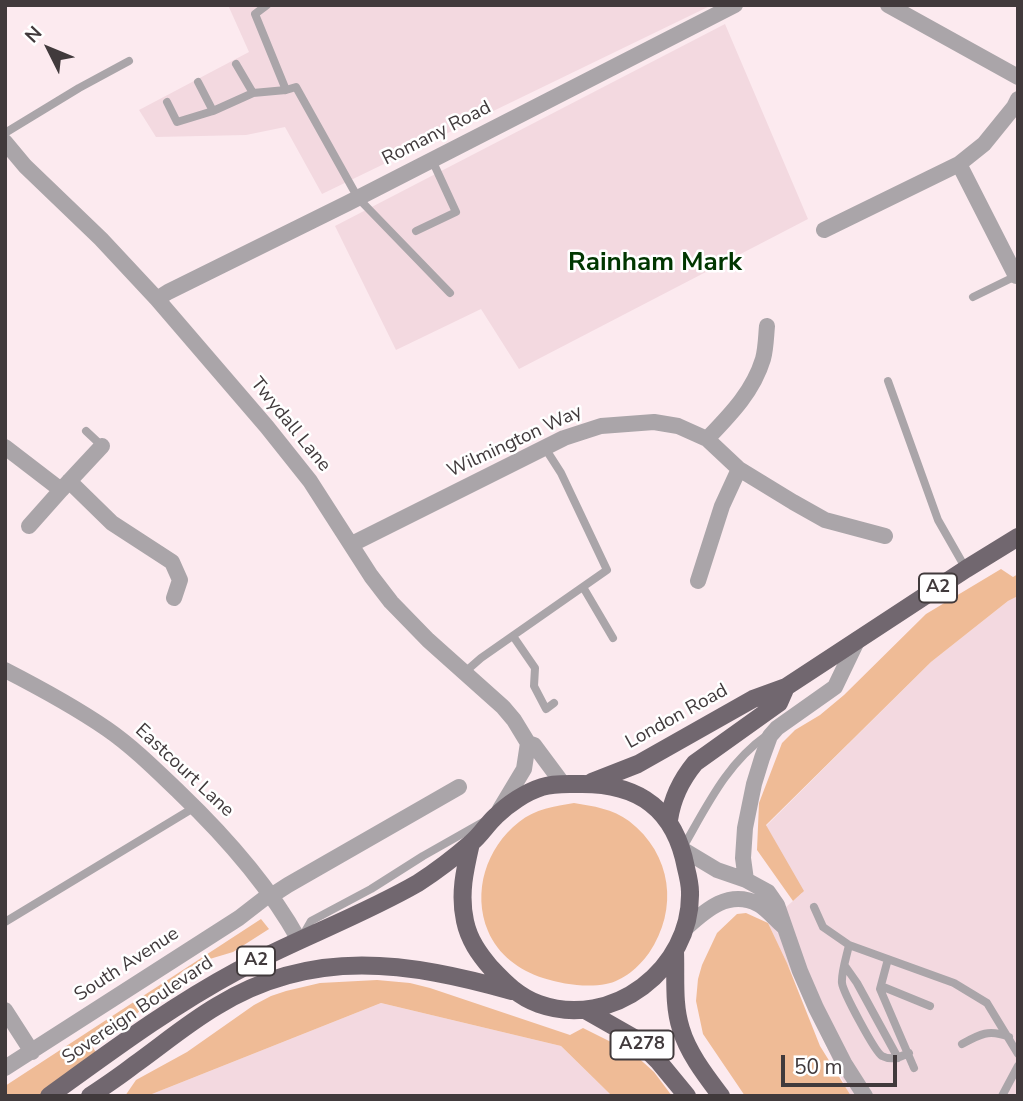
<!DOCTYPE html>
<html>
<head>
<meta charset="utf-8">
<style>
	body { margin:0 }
	#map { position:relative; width:1023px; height:1101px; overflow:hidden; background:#fceaef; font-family:"Nunito Sans",sans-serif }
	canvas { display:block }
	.frame { position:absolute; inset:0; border:7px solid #413a3c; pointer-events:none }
	.north { position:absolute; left:14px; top:14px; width:70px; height:70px; -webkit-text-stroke:5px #fff; paint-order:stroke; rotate:313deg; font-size:19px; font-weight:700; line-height:28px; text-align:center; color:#413a3c }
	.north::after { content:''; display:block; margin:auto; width:24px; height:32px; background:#413a3c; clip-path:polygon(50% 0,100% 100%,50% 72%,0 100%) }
	.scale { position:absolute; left:781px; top:1055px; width:116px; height:32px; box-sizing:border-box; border:4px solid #413a3c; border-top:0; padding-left:9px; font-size:21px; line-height:24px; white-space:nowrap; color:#413a3c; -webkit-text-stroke:5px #fff; paint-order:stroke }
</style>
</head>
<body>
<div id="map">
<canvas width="1023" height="1101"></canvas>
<div class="frame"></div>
<div class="north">N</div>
<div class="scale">50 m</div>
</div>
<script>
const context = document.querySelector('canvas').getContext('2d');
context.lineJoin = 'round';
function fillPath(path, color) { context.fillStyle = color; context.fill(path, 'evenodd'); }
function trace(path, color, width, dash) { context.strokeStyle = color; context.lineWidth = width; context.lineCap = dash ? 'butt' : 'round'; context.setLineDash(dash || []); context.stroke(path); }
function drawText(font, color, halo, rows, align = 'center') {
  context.font = font + ' "Nunito Sans",sans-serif'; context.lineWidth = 5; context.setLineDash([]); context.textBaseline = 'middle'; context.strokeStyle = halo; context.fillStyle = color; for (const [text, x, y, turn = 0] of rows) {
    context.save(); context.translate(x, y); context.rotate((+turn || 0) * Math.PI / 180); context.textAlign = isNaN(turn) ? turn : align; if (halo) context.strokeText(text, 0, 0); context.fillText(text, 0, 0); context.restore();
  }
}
const built = new Path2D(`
	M228,5H712L322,194L285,127L246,135L156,137L139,110L249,52Z
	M725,24L808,219L519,369L481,309L396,350L335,226Z
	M1018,596V1096H850L768,923L802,893L766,826L931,662L1008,601Z
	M381,1003L561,1046L612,1096H147Z`);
const green = new Path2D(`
	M1001,569L1013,577L1018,574V596L1008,601L931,662L766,825L804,891L793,901L757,850L759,803L782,743L795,730L820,715L844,695L926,614Z
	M574,803C593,806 613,809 629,821C672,854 679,909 649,953C639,967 623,981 606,984C586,988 562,984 543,978C519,970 498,955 488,931C472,892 486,848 519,822C535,809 555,806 574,803Z
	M746,913L768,923L787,963L820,1046L851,1096H745L703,1034L696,1001L698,979L702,965L717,933L737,914Z
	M261,919L269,929L233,952L203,961L184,970L129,1021L92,1046L97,1054L41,1096H5V1086Z
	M377,980L410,983L430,988L570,1035L583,1028L633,1053L654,1072L672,1096H612L561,1046L381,1003L147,1096H125L136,1080L187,1052L254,1005L271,996L286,991L320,983Z`);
const service = new Path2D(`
	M267,5L255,14L286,90
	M236,64L253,93
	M198,82L213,111
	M167,102L177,122L213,111L253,93L286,90L296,87L358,198L450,293
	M5,133L79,88L129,61
	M416,231L456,212L432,160
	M973,297L1018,275
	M888,381L938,520L966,569
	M86,431L102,446
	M583,587L613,638
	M513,636L535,668L534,686L546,709L554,703
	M465,672L481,658L607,570L561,473L545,448
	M682,849C707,806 726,764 767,735
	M814,907L823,927L849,945L954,983L987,1003L1018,1054
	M5,922L195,807
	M303,935L311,921L371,889L423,856L483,822
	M849,945C847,955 841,973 842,983C843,992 875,1052 882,1056C892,1061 900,1057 909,1053
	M888,959L880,989L914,1068
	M845,966L857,983L898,1058
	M881,986L930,1006
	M962,1044C980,1034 989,1029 1009,1037
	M1002,1096L1018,1066`);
const minor = new Path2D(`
	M888,5L1018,77
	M5,142L25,166L101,239L157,299L267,427L310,481L371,576L391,602L428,640L503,707L514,720L528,743L534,745L563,784
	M959,164L1016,276
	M824,230L959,164L984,144L1014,107L1018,99
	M157,299L168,292L348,203L735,5
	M707,439C730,415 753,392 763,359C766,348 766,336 767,326
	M5,447L61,490L102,446
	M69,481L112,523L172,562L180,580L174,598
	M29,526L61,490
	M352,544L564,438L601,426L654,422L678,426L707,439L739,469L793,502L825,520L885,536
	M698,581L722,506L739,469
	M5,670C40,688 75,707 107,729C133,747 156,770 179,792C225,836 268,884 299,940
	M500,809L524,769L528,743
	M682,849L717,870L746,880L768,892L777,905L800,971L816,1008L844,1063L865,1096
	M746,880L743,858L745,828L754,784L762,758L770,736L777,728L835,687L858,639
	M271,896L288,885L459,787
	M685,929C705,911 728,889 758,904C767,909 775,919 783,926
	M5,1010L32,1052
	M5,1068L239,918L270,894`);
const primary = new Path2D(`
	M592,782L638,764L753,699L786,687L966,569L1018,537
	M669,820C672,799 681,780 695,763L779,703L786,687
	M675,951C676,977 673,1005 681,1029C688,1053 706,1076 721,1096
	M585,1010L636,1039L659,1062L687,1096
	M49,1096C110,1052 170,1007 237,971C296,939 359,917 418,883C435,872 456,856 471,843C481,835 487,824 496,816C508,804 526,792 542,787C554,783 567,784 579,784C639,783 675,809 686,868C688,876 690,884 690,892C692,969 612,1030 539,1004C519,997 505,983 491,968C479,954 469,940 465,921C459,894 465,869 471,843
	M90,1096C105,1086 120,1076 134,1065C162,1045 188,1023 217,1006C313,947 409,962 512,991`);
const shields = [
	[938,588,38],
	[256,961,38],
	[642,1045,63]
];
const shieldNames = [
	["A2",938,588],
	["A2",256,961],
	["A278",642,1045]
];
const streetNames = [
	["Romany Road",437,134,-27],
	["Twydall Lane",290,425,51],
	["Wilmington Way",515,442,-25],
	["London Road",677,717,-29],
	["Eastcourt Lane",184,771,43],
	["South Avenue",127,965,-33],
	["Sovereign Boulevard",138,1011,-34]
];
const districtNames = [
	["Rainham Mark",655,264]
];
fillPath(built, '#f3d9e0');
fillPath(green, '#efbb96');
trace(service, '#aaa5a9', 8);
trace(minor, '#aaa5a9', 16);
trace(primary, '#71676f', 18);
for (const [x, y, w] of shields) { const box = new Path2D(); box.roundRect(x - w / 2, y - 14.5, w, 29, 5); context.fillStyle = '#fff'; context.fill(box); trace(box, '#413a3c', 2); }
drawText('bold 18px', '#413a3c', null, shieldNames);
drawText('19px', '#413a3c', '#fff', streetNames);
drawText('bold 26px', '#003600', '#fff', districtNames);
</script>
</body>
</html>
